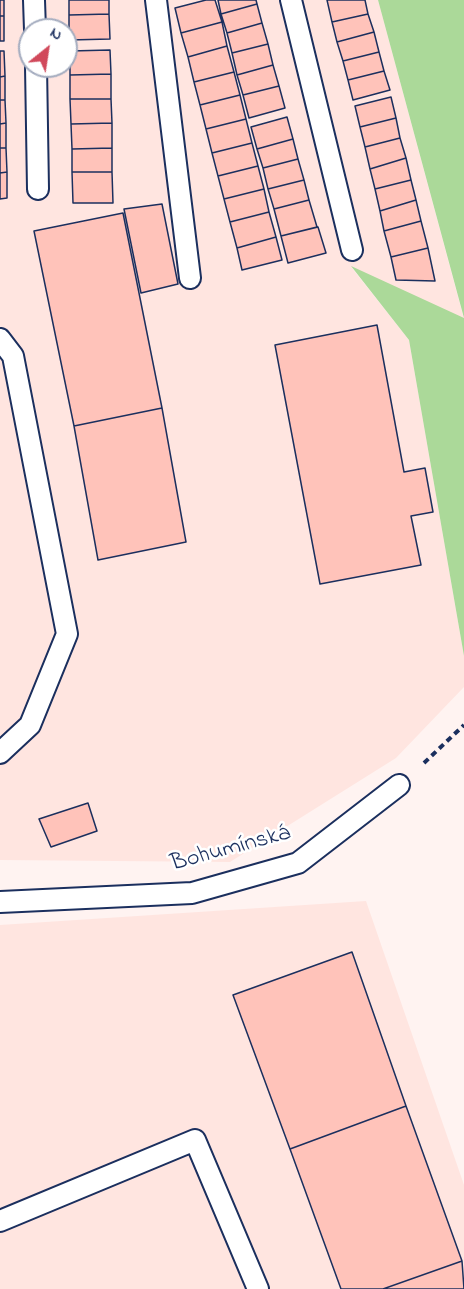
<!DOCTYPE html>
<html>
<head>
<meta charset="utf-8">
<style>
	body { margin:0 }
	#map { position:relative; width:464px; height:1289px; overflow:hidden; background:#fff3f1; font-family:"Indie Flower",sans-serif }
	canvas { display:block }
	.north { position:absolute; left:18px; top:18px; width:60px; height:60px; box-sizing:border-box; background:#fff; border:2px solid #a4acbf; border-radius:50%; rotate:30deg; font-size:16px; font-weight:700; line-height:24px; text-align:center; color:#1b2f5e }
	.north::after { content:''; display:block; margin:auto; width:21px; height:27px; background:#d1495b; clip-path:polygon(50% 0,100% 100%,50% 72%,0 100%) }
</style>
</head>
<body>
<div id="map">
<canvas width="464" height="1289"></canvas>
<div class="north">N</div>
</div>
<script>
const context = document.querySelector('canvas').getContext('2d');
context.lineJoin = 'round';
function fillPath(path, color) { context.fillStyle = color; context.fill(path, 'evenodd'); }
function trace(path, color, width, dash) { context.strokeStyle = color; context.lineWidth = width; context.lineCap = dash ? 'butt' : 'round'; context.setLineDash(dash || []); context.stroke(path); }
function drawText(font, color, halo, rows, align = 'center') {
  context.font = font + ' "Indie Flower",sans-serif'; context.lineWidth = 5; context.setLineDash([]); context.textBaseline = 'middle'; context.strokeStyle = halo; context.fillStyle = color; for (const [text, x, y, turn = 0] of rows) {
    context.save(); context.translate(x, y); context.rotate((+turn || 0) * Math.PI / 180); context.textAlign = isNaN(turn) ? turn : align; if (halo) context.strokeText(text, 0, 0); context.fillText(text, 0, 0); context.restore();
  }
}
const built = new Path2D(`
	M0,0H378L464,319L352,268L409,340L464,656V687L396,758L230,862L0,860ZM30,30H66V66H30Z
	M366,901L464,1185V1289H0V925Z`);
const green = new Path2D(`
	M378,0H464V656L409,340L351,266L464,318Z`);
const building = new Path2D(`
	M0,0H4V16H0Z
	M69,0H109V14L69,15Z
	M206,0H215L222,22L181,33L175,8Z
	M218,0H256L257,4L221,14Z
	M327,0H365L368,14L332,22Z
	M257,4L262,23L227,33L221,14Z
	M109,14L110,39L69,40V15Z
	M368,14L374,32L337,42L332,22Z
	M0,16H4V41H0Z
	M222,22L227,46L188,57L181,33Z
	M262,23L268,44L232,53L227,33Z
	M374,32L379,52L343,61L337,42Z
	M268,44L273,65L237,75L232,53Z
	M227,46L234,72L194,82L188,57Z
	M110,50L111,74L70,75V51Z
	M0,51H4L5,76L0,77Z
	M379,52L384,71L348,80L343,61Z
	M273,65L279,86L243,95L237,75Z
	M384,71L390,90L353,100L348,80Z
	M234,72L240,95L200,105L194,82Z
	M111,74V99H70V75Z
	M5,76V100H0V77Z
	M279,86L285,108L249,118L243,95Z
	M240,95L246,119L206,129L200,105Z
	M391,97L396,118L360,127L355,106Z
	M70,99H111L112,123L71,124Z
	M0,100H5L6,123L0,124Z
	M287,117L293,139L257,149L251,127Z
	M396,118L400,138L365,147L360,127Z
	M246,119L252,143L212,153L206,129Z
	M6,123V148H0V124Z
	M112,123V148L72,149L71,124Z
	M400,138L406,158L370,169L365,147Z
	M293,139L298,159L263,168L257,149Z
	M252,143L258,166L218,176L212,153Z
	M0,148H6L7,172L0,173Z
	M112,148V172H72V149Z
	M406,158L411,180L375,189L370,169Z
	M298,159L304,180L268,189L263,168Z
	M258,166L264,189L224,199L218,176Z
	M7,172V198L0,199V173Z
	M72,172H112L113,203H73Z
	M304,180L309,200L274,209L268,189Z
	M411,180L416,200L380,211L375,189Z
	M264,189L269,212L230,222L224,199Z
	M309,200L317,227L281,236L274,209Z
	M416,200L421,221L384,231L380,211Z
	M162,204L178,284L141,293L124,209Z
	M269,212L276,237L237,248L230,222Z
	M123,213L162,408L74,426L34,231Z
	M421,221L428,248L391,257L384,231Z
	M318,227L326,253L288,263L281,236Z
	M276,237L282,260L242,270L237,248Z
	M428,248L435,281L396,280L391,257Z
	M377,325L404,472L425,468L433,512L411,516L421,565L320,584L275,345Z
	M162,408L186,542L98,560L74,426Z
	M88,803L97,831L51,847L39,819Z
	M352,952L406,1106L290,1149L233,995Z
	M406,1106L462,1261L383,1289H341L290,1149Z
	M462,1261L464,1289H383Z`);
const path = new Path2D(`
	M424,763L464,725`);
const lane = new Path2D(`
	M34,0L35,30
	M156,0L190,278
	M291,0L352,250
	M36,66L38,189
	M0,339L13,356L67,634L30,725L0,753
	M0,902L192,893L298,863L399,785
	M0,1221L195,1140L258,1289`);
const streetNames = [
	["Bohumínská",231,850,-15]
];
fillPath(built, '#ffe5e0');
fillPath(green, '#abd999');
fillPath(building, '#ffc3ba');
trace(building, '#1b2f5e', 1.5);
trace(lane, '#1b2f5e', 24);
trace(path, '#1b2f5e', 4, [6, 4.5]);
trace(lane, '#fff', 20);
drawText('24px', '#1b2f5e', '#fff', streetNames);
</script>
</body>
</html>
